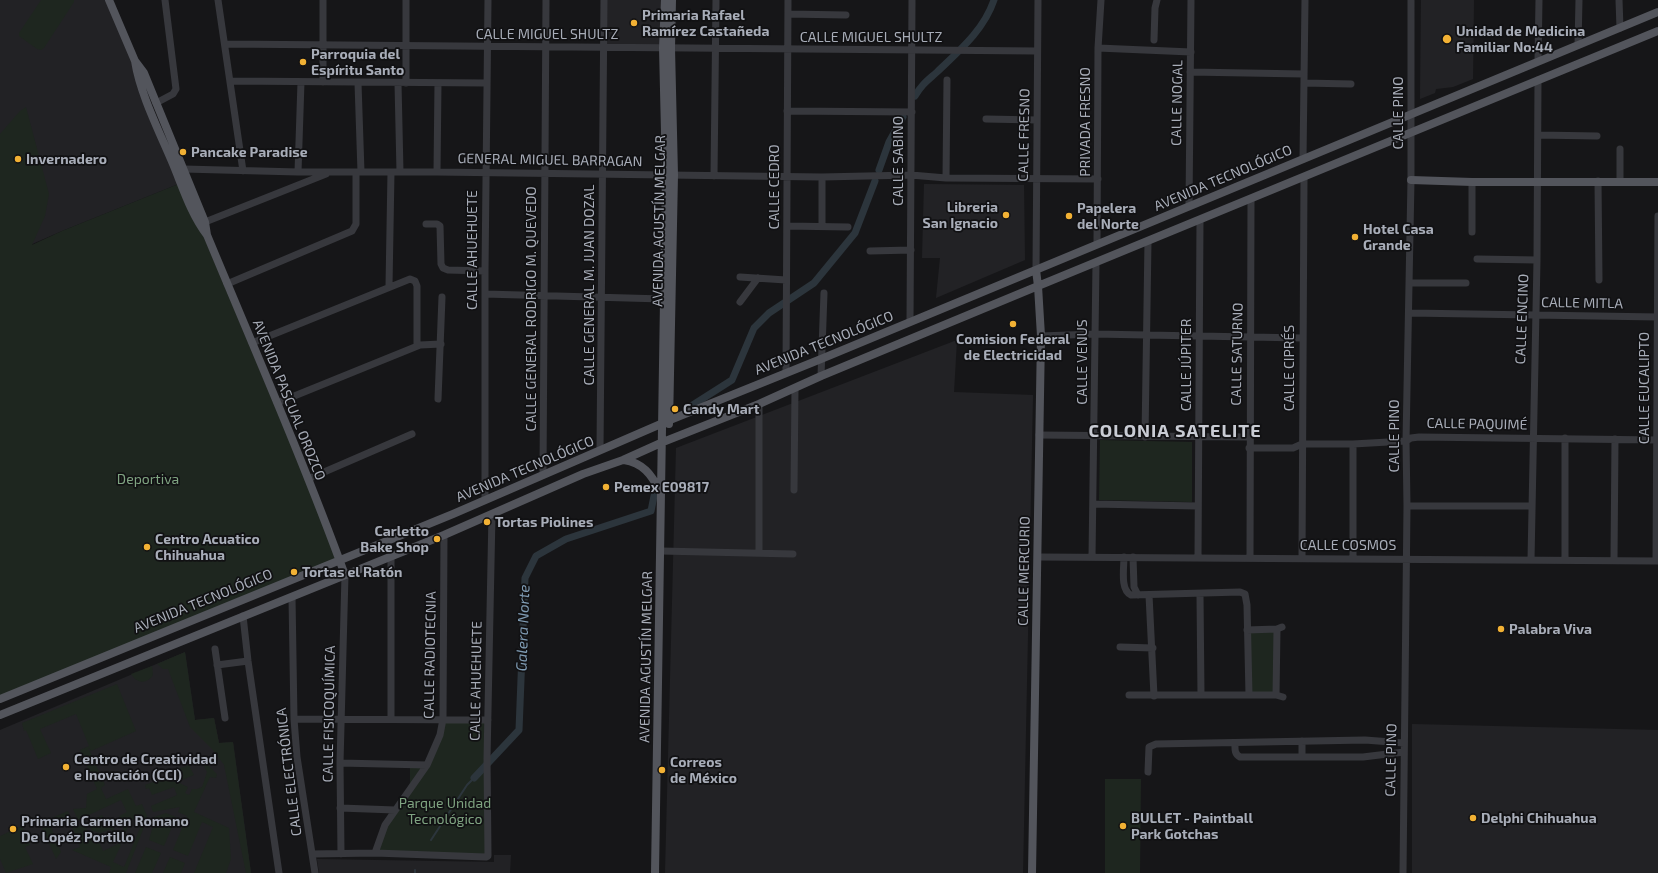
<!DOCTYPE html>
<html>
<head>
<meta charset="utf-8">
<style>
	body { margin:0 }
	canvas { display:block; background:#161618 }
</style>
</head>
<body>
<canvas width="1658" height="873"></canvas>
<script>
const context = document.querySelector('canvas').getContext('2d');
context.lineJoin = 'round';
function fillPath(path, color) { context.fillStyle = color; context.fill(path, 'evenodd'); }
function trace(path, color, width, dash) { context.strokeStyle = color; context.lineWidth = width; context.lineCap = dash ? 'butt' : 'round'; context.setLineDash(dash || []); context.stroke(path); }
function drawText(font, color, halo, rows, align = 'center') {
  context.font = font + ' "Exo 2",sans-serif'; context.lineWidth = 3.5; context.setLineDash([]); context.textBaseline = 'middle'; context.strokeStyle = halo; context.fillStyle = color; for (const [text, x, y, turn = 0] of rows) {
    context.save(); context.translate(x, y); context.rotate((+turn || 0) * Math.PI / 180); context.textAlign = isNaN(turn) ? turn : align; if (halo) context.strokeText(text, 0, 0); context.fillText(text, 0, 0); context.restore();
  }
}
const built = new Path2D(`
	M0,0H109L181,183L62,231L0,258Z
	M604,0H665L663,48L605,47Z
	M1421,0H1474L1473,79L1453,87L1436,89L1435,93L1420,99Z
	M924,184L1024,185L1025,260L936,298L940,258H922Z
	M957,340L954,392L1033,395L1023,873H665L676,448Z
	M185,652L195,720L214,718L219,743L233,742L251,873H0V730Z
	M1412,724L1658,730V873H1412Z
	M494,855H511L510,873H319L317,859L494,862Z`);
const green = new Path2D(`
	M41,0H74V2L44,48L41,50L37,49L19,36V33Z
	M26,107L49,194L45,216L32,245L62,231L181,183L339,559L0,699V134L20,111Z
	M1100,440L1192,442V502L1099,500Z
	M1277,629L1276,695H1249L1247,630Z
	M185,652L195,720L214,718L219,743L233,742L251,873H246L224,765L213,750L190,727L168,669H163L157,664Z
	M152,666L153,675C147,684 137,684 131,674Z
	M117,684L136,731L91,751L88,747L105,785L101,788L106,799L128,789L136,806L142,804L147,816L146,822L126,873H109L111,867L72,850L80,847L69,819L51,827L61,852L56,859L40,823L68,811L75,828L85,824L88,833L96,835L103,851L118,844L111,829L101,833L92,831L88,822L102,815L106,822L110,820L121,845L113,862L124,867L142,823L131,819L125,834L119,816L127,812L121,800L78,820L73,809L86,808L87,794L97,789L80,750L89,746L76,714L40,729L51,753L38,759L26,730L24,731L22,723Z
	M443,720L486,722L488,856L373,853L410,783V765H424Z
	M202,762L207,764L217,774L216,778L210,777L194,812L229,828L231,859L226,873H194L213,827L202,822L188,856L173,850L187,816L178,812L180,807L153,812L151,806L177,795L174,787L152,795L149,788L146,789L145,785L166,777L188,787L185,793L189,795L192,789H197L202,787L207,772L204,766L195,763Z
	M189,765L194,775L182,780L170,772Z
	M1105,779H1141L1140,873H1105Z
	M166,813L176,817L164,846L149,840L153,826L154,817Z
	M22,826L30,845L25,847L33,864L6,873L0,859V836Z
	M146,847L161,853L152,873H135Z
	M170,857L185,863L181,873H163Z`);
const stream = new Path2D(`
	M431,840L467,785L474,778
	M415,870V873`);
const canal = new Path2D(`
	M915,96C922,84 927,81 937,72C959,51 984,30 994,0
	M879,170L889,142L903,117
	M688,408L732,380L754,328L769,313L814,283L855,233L875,181
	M474,778L519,730L525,578L536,556L566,539L651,511L654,496`);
const minor = new Path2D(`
	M218,0L243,171
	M406,0V83
	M1619,0L1620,28
	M788,14L846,15
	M1154,40L1155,8L1157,0
	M225,44L1037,51
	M1578,45L1579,0
	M1098,48L1191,52
	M1538,61L1539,0
	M1190,72L1304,74
	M230,81L487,83
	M323,82V0
	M358,83L361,172
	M398,83L400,172
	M1304,83L1351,84
	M156,103L173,94L176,89L165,0
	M787,111L912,112
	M986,119L1037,120
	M1538,135L1597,136
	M1303,159L1305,0
	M184,169L298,172H437L822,177L911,175L946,178L1098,179
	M298,172L301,82
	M437,172L438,83
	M714,176L716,0
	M822,177V226
	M946,178L947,80
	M1598,181L1599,280
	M1620,182V149
	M1189,206L1191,0
	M200,224L326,174
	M426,224H437L440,226L441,264L443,268L448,270L485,271
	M787,226L848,227
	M1472,232V182
	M1097,244L1098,48L1101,0
	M870,251L911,250
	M1477,259L1537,260
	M1036,270L1038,0
	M740,277L786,280
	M1410,283H1466
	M227,284L352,231L356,224V172
	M389,286L391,172
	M485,294L663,299
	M740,302L758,278
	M1410,313L1658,317
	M910,322L912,0
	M1041,336L1095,334L1302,338
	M252,343L410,279L415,281L417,286V346
	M786,373L788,0
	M821,376L824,293
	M438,399L442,297
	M277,403L420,345L441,344
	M1039,435L1249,437
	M1145,437L1148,241
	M1249,448H1293L1302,444H1353L1406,441L1411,438L1419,437L1658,440
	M600,450L604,0
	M543,474L546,0
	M308,479L412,434
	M794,490L795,388
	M485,500V271L488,0
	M1093,504L1198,506
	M1407,506H1531
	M661,551L793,554
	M759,553V404
	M1038,557L1658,561
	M1092,557L1096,263
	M1124,557C1124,568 1120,590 1131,595L1240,592L1245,594L1247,605L1249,695
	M1133,557L1134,587L1138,595
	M1198,557L1200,220
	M1250,557L1251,199
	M1302,558L1304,178
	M1353,558V444
	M1531,560L1537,260L1538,80
	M1565,560V438
	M1614,560L1615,439
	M1656,561L1658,216
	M1149,595L1154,696
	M1200,595L1201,695
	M292,597L294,719L297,757L315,873
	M243,616L248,661L279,873
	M1247,630L1277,629L1282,627
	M1120,647L1153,648
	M215,649L225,718
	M217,665L248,661
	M1129,695H1276L1283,697
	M1276,695L1277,629
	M294,719L488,720
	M391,719V557
	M1302,741V756
	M1235,743C1235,748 1234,754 1240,757H1363L1404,752
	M340,763L427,765
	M1148,772L1149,747L1156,744L1365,740L1404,743
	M340,808L395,810
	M375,853L385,825L427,765L440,735L443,719L444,535
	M312,854L375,853L486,857L488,856L487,759L492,514
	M341,854L340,763L345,575
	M1403,873L1407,506L1406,441L1411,180V0`);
const major = new Path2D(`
	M109,0L135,61L144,73L205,222L207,235
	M135,61C140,94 160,133 173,164C183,188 191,214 207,235C254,348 303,460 345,575
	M1411,180L1472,182H1658
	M669,424L674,175L671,48L672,0
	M624,460C643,463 651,474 660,491
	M0,699L453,514L670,420L821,359L1658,12
	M0,715L444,535L583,474L623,460L663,442L759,404L821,376L1038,286L1658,31
	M655,873L666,174L663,48L665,0
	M1032,873L1041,336L1038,286L1036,270`);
const markers = [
	[634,23,4,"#f2b134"],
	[1447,39,5,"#f2b134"],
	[303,62,4,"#f2b134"],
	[183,152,4,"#f2b134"],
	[18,159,4,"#f2b134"],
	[1006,215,4,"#f2b134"],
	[1069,216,4,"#f2b134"],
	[1355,237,4,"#f2b134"],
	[1013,324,4,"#f2b134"],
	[675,409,4,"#f2b134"],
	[606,487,4,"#f2b134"],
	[487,522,4,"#f2b134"],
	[437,539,4,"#f2b134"],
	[147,547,4,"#f2b134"],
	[294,572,4,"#f2b134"],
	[1501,629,4,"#f2b134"],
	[66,767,4,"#f2b134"],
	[662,770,4,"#f2b134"],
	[1473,818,4,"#f2b134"],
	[1123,826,4,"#f2b134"],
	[13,829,4,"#f2b134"]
];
const poiNames = [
	["Primaria Rafael",642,15],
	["Ramírez Castañeda",642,31],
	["Unidad de Medicina",1456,31],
	["Familiar No:44",1456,47],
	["Parroquia del",311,54],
	["Espíritu Santo",311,70],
	["Pancake Paradise",191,152],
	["Invernadero",26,159],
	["Libreria",998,207,"right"],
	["San Ignacio",998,223,"right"],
	["Papelera",1077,208],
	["del Norte",1077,224],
	["Hotel Casa",1363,229],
	["Grande",1363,245],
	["Comision Federal",1013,339,"center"],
	["de Electricidad",1013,355,"center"],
	["Candy Mart",683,409],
	["Pemex E09817",614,487],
	["Tortas Piolines",495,522],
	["Carletto",429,531,"right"],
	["Bake Shop",429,547,"right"],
	["Centro Acuatico",155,539],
	["Chihuahua",155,555],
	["Tortas el Ratón",302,572],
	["Palabra Viva",1509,629],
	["Centro de Creatividad",74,759],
	["e Inovación (CCI)",74,775],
	["Correos",670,762],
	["de México",670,778],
	["BULLET - Paintball",1131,818],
	["Park Gotchas",1131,834],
	["Delphi Chihuahua",1481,818],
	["Primaria Carmen Romano",21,821],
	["De Lopéz Portillo",21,837]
];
const streetNames = [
	["CALLE MIGUEL SHULTZ",547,34],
	["CALLE MIGUEL SHULTZ",871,37],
	["CALLE NOGAL",1177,103,-89],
	["CALLE PINO",1398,113,-90],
	["PRIVADA FRESNO",1085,122,-90],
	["CALLE FRESNO",1024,135,-89],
	["GENERAL MIGUEL BARRAGAN",550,160,1],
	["CALLE SABINO",898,161,-90],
	["AVENIDA TECNOLÓGICO",1223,178,-23],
	["CALLE CEDRO",774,187,-90],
	["AVENIDA AGUSTÍN MELGAR",659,221,-89],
	["CALLE AHUEHUETE",472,250,-90],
	["CALLE GENERAL M. JUAN DOZAL",589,285,-90],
	["CALLE MITLA",1582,303,1],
	["CALLE GENERAL RODRIGO M. QUEVEDO",531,309,-90],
	["CALLE ENCINO",1522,319,-88],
	["AVENIDA TECNOLÓGICO",824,343,-22],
	["CALLE SATURNO",1237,354,-89],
	["CALLE VENUS",1082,362,-90],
	["CALLE JÚPITER",1186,365,-90],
	["CALLE CIPRÉS",1289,368,-90],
	["CALLE EUCALIPTO",1644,388,-90],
	["AVENIDA PASCUAL OROZCO",289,400,68],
	["CALLE PAQUIMÉ",1477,424,1],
	["CALLE PINO",1394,436,-90],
	["AVENIDA TECNOLÓGICO",525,469,-23],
	["CALLE COSMOS",1348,545],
	["CALLE MERCURIO",1024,571,-89],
	["AVENIDA TECNOLÓGICO",203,601,-22],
	["CALLE RADIOTECNIA",430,655,-89],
	["AVENIDA AGUSTÍN MELGAR",646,657,-89],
	["CALLE AHUEHUETE",476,681,-89],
	["CALLE FISICOQUÍMICA",329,714,-89],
	["CALLE PINO",1391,760,-89],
	["CALLE ELECTRÓNICA",289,772,-97]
];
const parkNames = [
	["Deportiva",148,479],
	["Parque Unidad",445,803],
	["Tecnológico",445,819]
];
const waterNames = [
	["Galera Norte",523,628,-88]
];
const districtNames = [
	["COLONIA SATELITE",1175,431]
];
fillPath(built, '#222225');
fillPath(green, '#1e261f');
trace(stream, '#2c353c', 2);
trace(canal, '#2c353c', 7);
trace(minor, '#37383d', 7);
trace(major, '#53555c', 8);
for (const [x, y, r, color] of markers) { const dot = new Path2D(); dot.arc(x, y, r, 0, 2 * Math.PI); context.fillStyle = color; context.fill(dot); trace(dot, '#111113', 1.5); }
drawText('bold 14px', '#a8adb8', '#111113', poiNames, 'left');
drawText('14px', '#a8adb8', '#111113', streetNames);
drawText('14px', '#7fa381', '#111113', parkNames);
drawText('italic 15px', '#7f9bb3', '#111113', waterNames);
context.letterSpacing = '1px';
drawText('bold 18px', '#c9ccd4', '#111113', districtNames);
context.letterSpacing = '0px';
</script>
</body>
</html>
